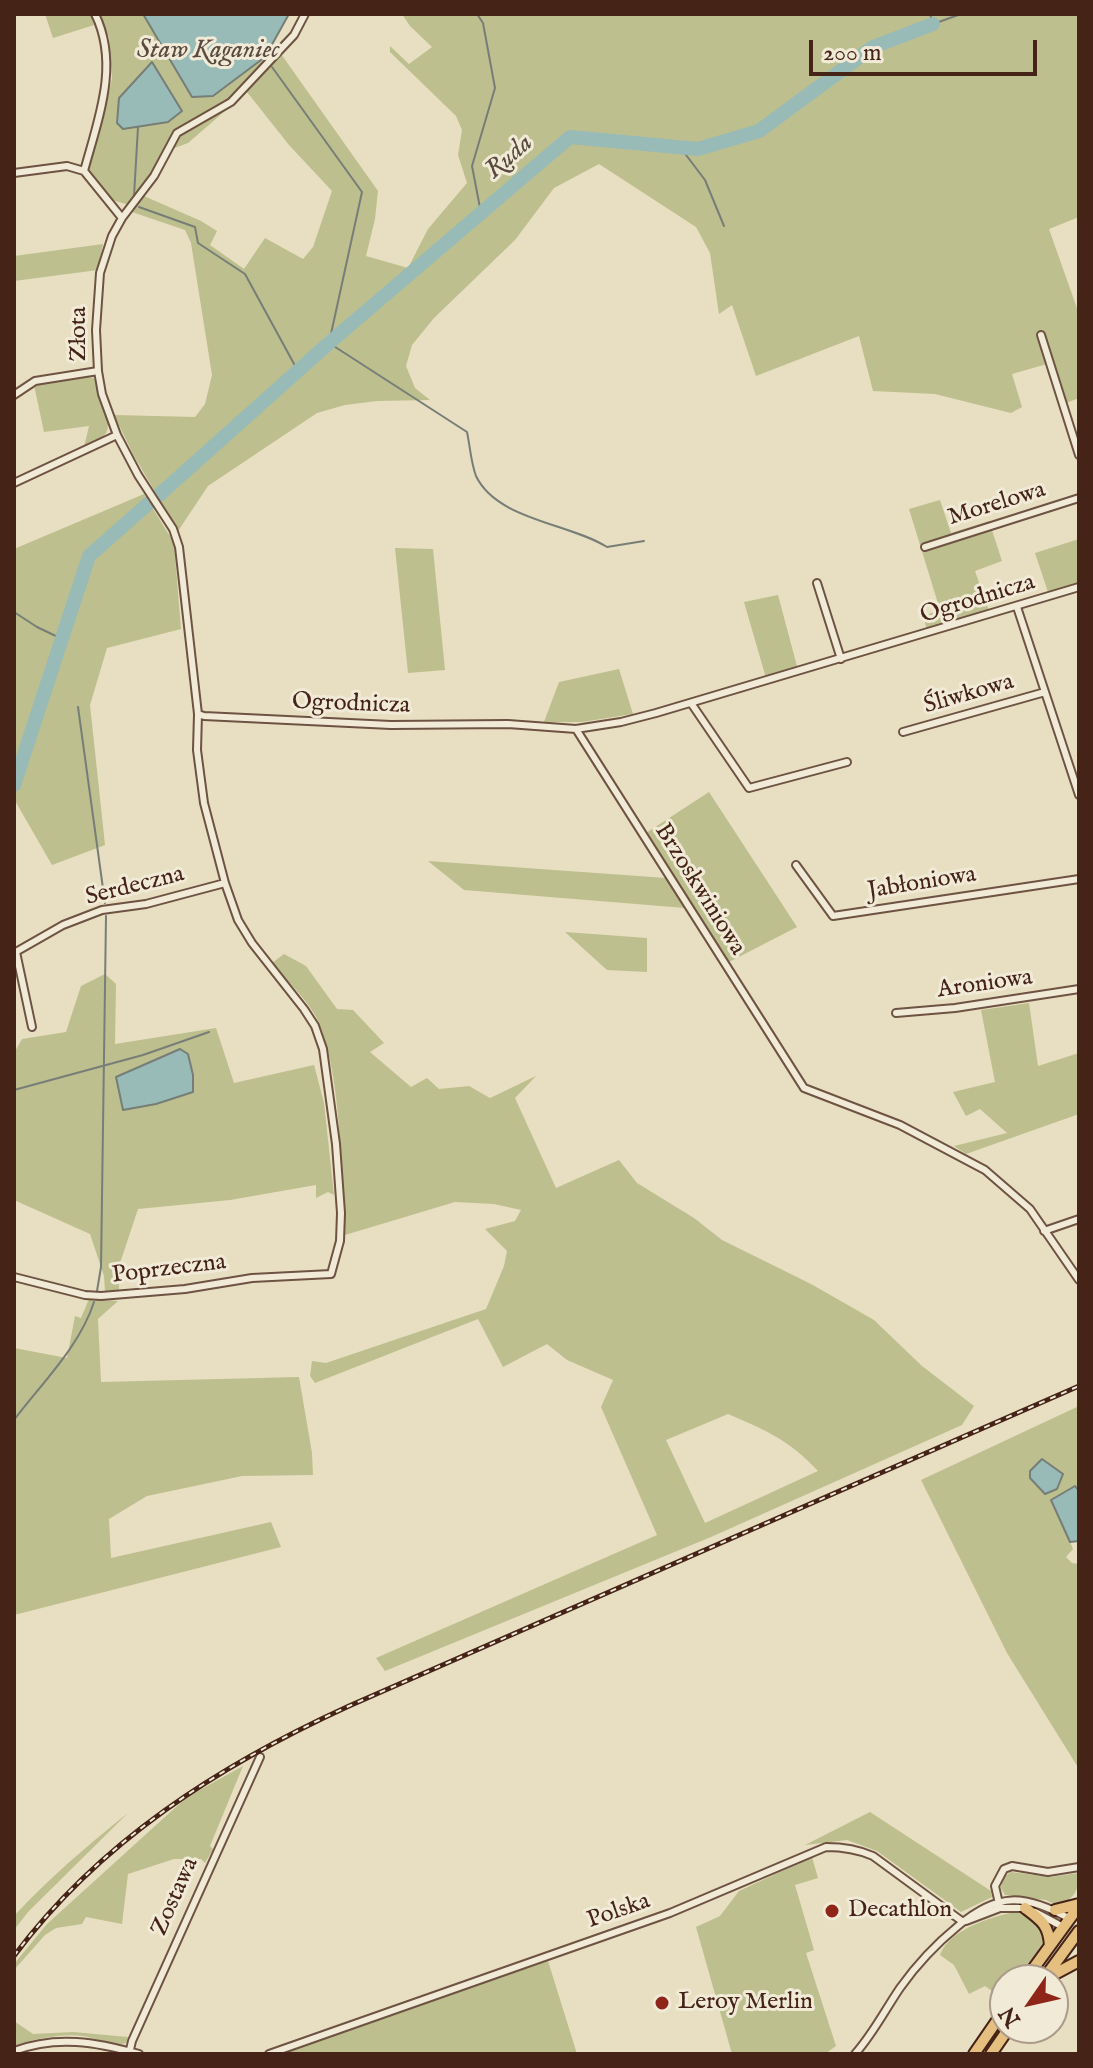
<!DOCTYPE html>
<html>
<head>
<meta charset="utf-8">
<style>
	body { margin:0 }
	#map { position:relative; width:1093px; height:2068px; overflow:hidden; background:#e8dec1; font-family:"IM FELL English",serif }
	canvas { display:block }
	.frame { position:absolute; inset:0; border:16px solid #452317; pointer-events:none }
	.north { position:absolute; left:989px; top:1964px; width:80px; height:80px; box-sizing:border-box; background:#f0ead7; border:2px solid #ac9a8a; border-radius:50%; rotate:236deg; font-size:22px; font-weight:700; line-height:32px; text-align:center; color:#452317 }
	.north::after { content:''; display:block; margin:auto; width:28px; height:36px; background:#8f2418; clip-path:polygon(50% 0,100% 100%,50% 72%,0 100%) }
	.scale { position:absolute; left:809px; top:40px; width:228px; height:36px; box-sizing:border-box; border:4px solid #452317; border-top:0; padding-left:10px; font-size:24px; line-height:28px; white-space:nowrap; color:#452317; -webkit-text-stroke:6px #f0ead7; paint-order:stroke }
</style>
</head>
<body>
<div id="map">
<canvas width="1093" height="2068"></canvas>
<div class="frame"></div>
<div class="north">N</div>
<div class="scale">200 m</div>
</div>
<script>
const context = document.querySelector('canvas').getContext('2d');
context.lineJoin = 'round';
function fillPath(path, color) { context.fillStyle = color; context.fill(path, 'evenodd'); }
function trace(path, color, width, dash) { context.strokeStyle = color; context.lineWidth = width; context.lineCap = dash ? 'butt' : 'round'; context.setLineDash(dash || []); context.stroke(path); }
function drawText(font, color, halo, rows, align = 'center') {
  context.font = font + ' "IM FELL English",serif'; context.lineWidth = 6; context.setLineDash([]); context.textBaseline = 'middle'; context.strokeStyle = halo; context.fillStyle = color; for (const [text, x, y, turn = 0] of rows) {
    context.save(); context.translate(x, y); context.rotate((+turn || 0) * Math.PI / 180); context.textAlign = isNaN(turn) ? turn : align; if (halo) context.strokeText(text, 0, 0); context.fillText(text, 0, 0); context.restore();
  }
}
const green = new Path2D(`
	M45,14H91L94,25L53,38Z
	M98,14H144L192,97L265,56L281,54L378,191L375,219L366,256L408,268L428,229L467,183L458,155L462,130L456,116L390,52V46L409,64L432,47L410,26L402,14H1079V217L1049,229L1079,314V398L1066,403L1047,364L1012,374L1022,407L1011,413L935,394L873,391L859,336L756,376L732,305L719,314L710,253L696,227L599,164L554,188L515,240L434,318L412,345L406,366L415,388L430,400L377,401L345,405L317,413L208,486L178,531L134,456L114,415L195,417L205,404L212,375L191,243L185,230L132,212L144,196L201,221L217,231L210,245L244,269L265,238L303,259L313,247L332,191L289,145L247,92L188,143L169,150L157,165L142,191L129,205L112,200L89,171L112,79L109,37Z
	M103,244L98,270L14,281V256Z
	M89,377L94,378C102,389 113,421 106,433C102,440 91,443 84,447L89,426L44,432L34,385Z
	M144,494L174,543L181,629L107,648L90,705L105,845L52,865L14,799V549Z
	M940,500L951,533L989,521L1002,561L975,571L989,611L927,630L923,616L940,610L909,509Z
	M1079,539V583L1048,592L1035,553Z
	M395,548L433,549L445,670L408,673Z
	M778,595L798,670L766,678L744,602Z
	M619,669L633,714L582,722H544L559,682Z
	M709,792L797,927L729,962L646,833Z
	M428,861L666,878L685,908L464,890Z
	M565,932L647,938V972L607,970Z
	M284,954L306,966L337,1009L353,1010L384,1043L370,1052L411,1087L427,1078L439,1089L469,1086L490,1098L536,1076L515,1098L556,1188L619,1160L637,1183L694,1218L722,1240L811,1284L874,1320L922,1366L974,1406L962,1425L711,1537L385,1671L376,1658L657,1535L601,1407L613,1380L567,1360L547,1344L503,1367L478,1319L315,1383L310,1376L312,1361L326,1363L486,1309L504,1266L507,1251L485,1229L515,1221L521,1210L494,1204L455,1202L345,1235C341,1176 342,1065 315,1015C304,997 286,979 272,963ZM728,1414C767,1431 788,1439 818,1471L705,1523L666,1440Z
	M105,974L116,984L115,1044L216,1028L234,1083L314,1065L324,1103L334,1195L328,1192L316,1198V1185L230,1200L138,1209L119,1266V1290L105,1291L104,1276L90,1234L14,1200V1053L22,1039L66,1032L81,986Z
	M1029,1003L1038,1066L1079,1053V1114L966,1154L954,1146L1007,1133L980,1109L966,1116L953,1092L995,1082L981,1010Z
	M89,1299L118,1301L98,1319L101,1382L299,1377L312,1453L313,1475L242,1476L147,1496L109,1519L111,1558L271,1522L281,1547L14,1615V1348L67,1358L75,1316L81,1318Z
	M1079,1406V1491L1075,1486L1052,1500L1073,1549L1066,1557L1072,1563L1079,1564V1769L1007,1653L921,1480Z
	M243,1766L210,1846L213,1849L205,1863L201,1859H174L128,1874L122,1924L86,1917L82,1924L56,1928L45,1935L14,1970V1964L47,1924L187,1797Z
	M870,1812L991,1891L992,1897L961,1912L877,1851L847,1840L805,1845Z
	M128,1813L28,1912L14,1930V1916C49,1878 88,1845 128,1813Z
	M812,1857L818,1878L795,1885L814,1950L806,1953L836,2046L825,2054H732L696,1927L720,1916L739,1891Z
	M1011,1872L1051,1877L1079,1873C1079,1891 1074,1899 1057,1906L1046,1900L1005,1895L1001,1888L1002,1878Z
	M1021,1911L1041,1924L1044,1942L1016,1980H1005V1995L1002,1998L985,1986L969,1994L954,1965L940,1955C949,1929 995,1915 1021,1911Z
	M548,1961L577,2054H276Z
	M14,2021L33,2034L73,2032L128,2037L126,2043C112,2048 97,2038 83,2036C59,2033 36,2039 14,2046Z`);
const water = new Path2D(`
	M143,14H289L265,57L213,96L192,97Z
	M152,62L182,111L168,122L123,129L117,123L119,98Z
	M180,1049L188,1054L193,1075V1092L156,1104L123,1110L116,1077Z
	M1042,1459L1063,1474L1057,1489L1045,1494L1030,1478V1471Z
	M1075,1486L1079,1491V1541L1070,1542L1051,1500Z`);
const stream = new Path2D(`
	M477,14L483,23L495,88L472,166L481,213
	M930,14L933,24L961,14
	M272,67L362,192L329,343L467,432C470,446 471,463 476,476C497,520 569,523 607,547L644,541
	M680,147L705,180L724,226
	M134,196L138,127
	M139,207L195,227L198,243L245,274L299,373
	M14,612L37,627L62,639
	M78,707L105,903
	M14,1090L143,1055L209,1032
	M97,1291L101,1267L106,916
	M14,1420C42,1383 80,1346 94,1302`);
const river = new Path2D(`
	M159,495L329,343L570,137L698,149L759,131L873,47L933,24
	M14,785L89,556L149,503`);
const minor = new Path2D(`
	M84,171C98,119 120,65 95,14
	M14,173L67,166L84,171L122,218
	M1041,335L1079,455
	M14,395L35,381L98,371
	M14,483L117,435
	M925,547L1079,498
	M817,583L841,659
	M1017,607L1079,795
	M691,703L749,788L847,762
	M198,714L204,716L391,725L508,724L576,729L621,722L656,713L1079,587
	M576,729L804,1088L900,1125L985,1170L1030,1209L1079,1280
	M903,732L1045,692
	M796,865L833,916L1079,879
	M16,952L32,1027
	M14,953L63,925L102,910L146,904L225,883
	M896,1013L955,1008L1079,989
	M1044,1231L1079,1219
	M14,1277L85,1295L101,1296L185,1289L252,1278L331,1274L340,1241L341,1213L336,1144L323,1049L315,1026L304,1009L252,943L238,920L225,883L204,803L197,750L198,714L179,547L173,529L138,475L117,435L102,394L98,371L96,330L100,273L112,236L122,218L154,176L177,133L231,102L294,35L305,14
	M1000,1908L995,1886L1004,1869L1012,1866L1048,1872L1079,1867
	M1035,1912L1063,1927
	M966,1921L1000,1908H1025
	M14,2051C57,2035 96,2042 139,2054
	M129,2054L132,2041L260,1757
	M269,2054L670,1913L826,1847C844,1847 857,1849 873,1856L963,1922
	M855,2054C873,2034 885,2010 900,1988C917,1964 936,1944 958,1926C998,1892 1025,1894 1070,1919`);
const primary = new Path2D(`
	M1025,1908C1041,1920 1049,1925 1050,1946
	M1055,1910L1079,1904
	M1049,1977L1079,1961
	M1025,1980L1079,1906
	M1043,1980L1079,1931
	M974,2054L1005,2009
	M991,2054L1009,2028`);
const rail = new Path2D(`
	M14,1956C100,1841 220,1765 349,1706L1079,1386`);
const markers = [
	[832,1911,8,"#8f2418"],
	[662,2003,8,"#8f2418"]
];
const streetNames = [
	["Złota",80,334,-90],
	["Morelowa",997,505,-17],
	["Ogrodnicza",978,600,-17],
	["Śliwkowa",969,695,-16],
	["Ogrodnicza",351,705,2],
	["Jabłoniowa",922,884,-9],
	["Serdeczna",135,887,-14],
	["Brzoskwiniowa",699,890,58],
	["Aroniowa",985,985,-8],
	["Poprzeczna",169,1270,-7],
	["Zostawa",176,1897,-66],
	["Polska",619,1912,-19]
];
const poiNames = [
	["Decathlon",848,1911],
	["Leroy Merlin",678,2003]
];
const waterNames = [
	["Staw Kaganiec",208,52],
	["Ruda",510,158,-41]
];
fillPath(green, '#bdbf8e');
fillPath(water, '#98bbb7');
trace(water, '#777e77', 2);
trace(stream, '#777e77', 2);
trace(river, '#98bbb7', 14);
trace(minor, '#6e5242', 10);
trace(primary, '#452317', 14);
trace(minor, '#f0ead7', 6);
trace(primary, '#e4bf80', 10);
trace(rail, '#452317', 5);
trace(rail, '#f0ead7', 2, [6]);
for (const [x, y, r, color] of markers) { const dot = new Path2D(); dot.arc(x, y, r, 0, 2 * Math.PI); context.fillStyle = color; context.fill(dot); trace(dot, '#f0ead7', 3); }
drawText('24px', '#452317', '#f0ead7', streetNames);
drawText('24px', '#452317', '#f0ead7', poiNames, 'left');
drawText('italic 26px', '#5a493f', '#f0ead7', waterNames);
</script>
</body>
</html>
